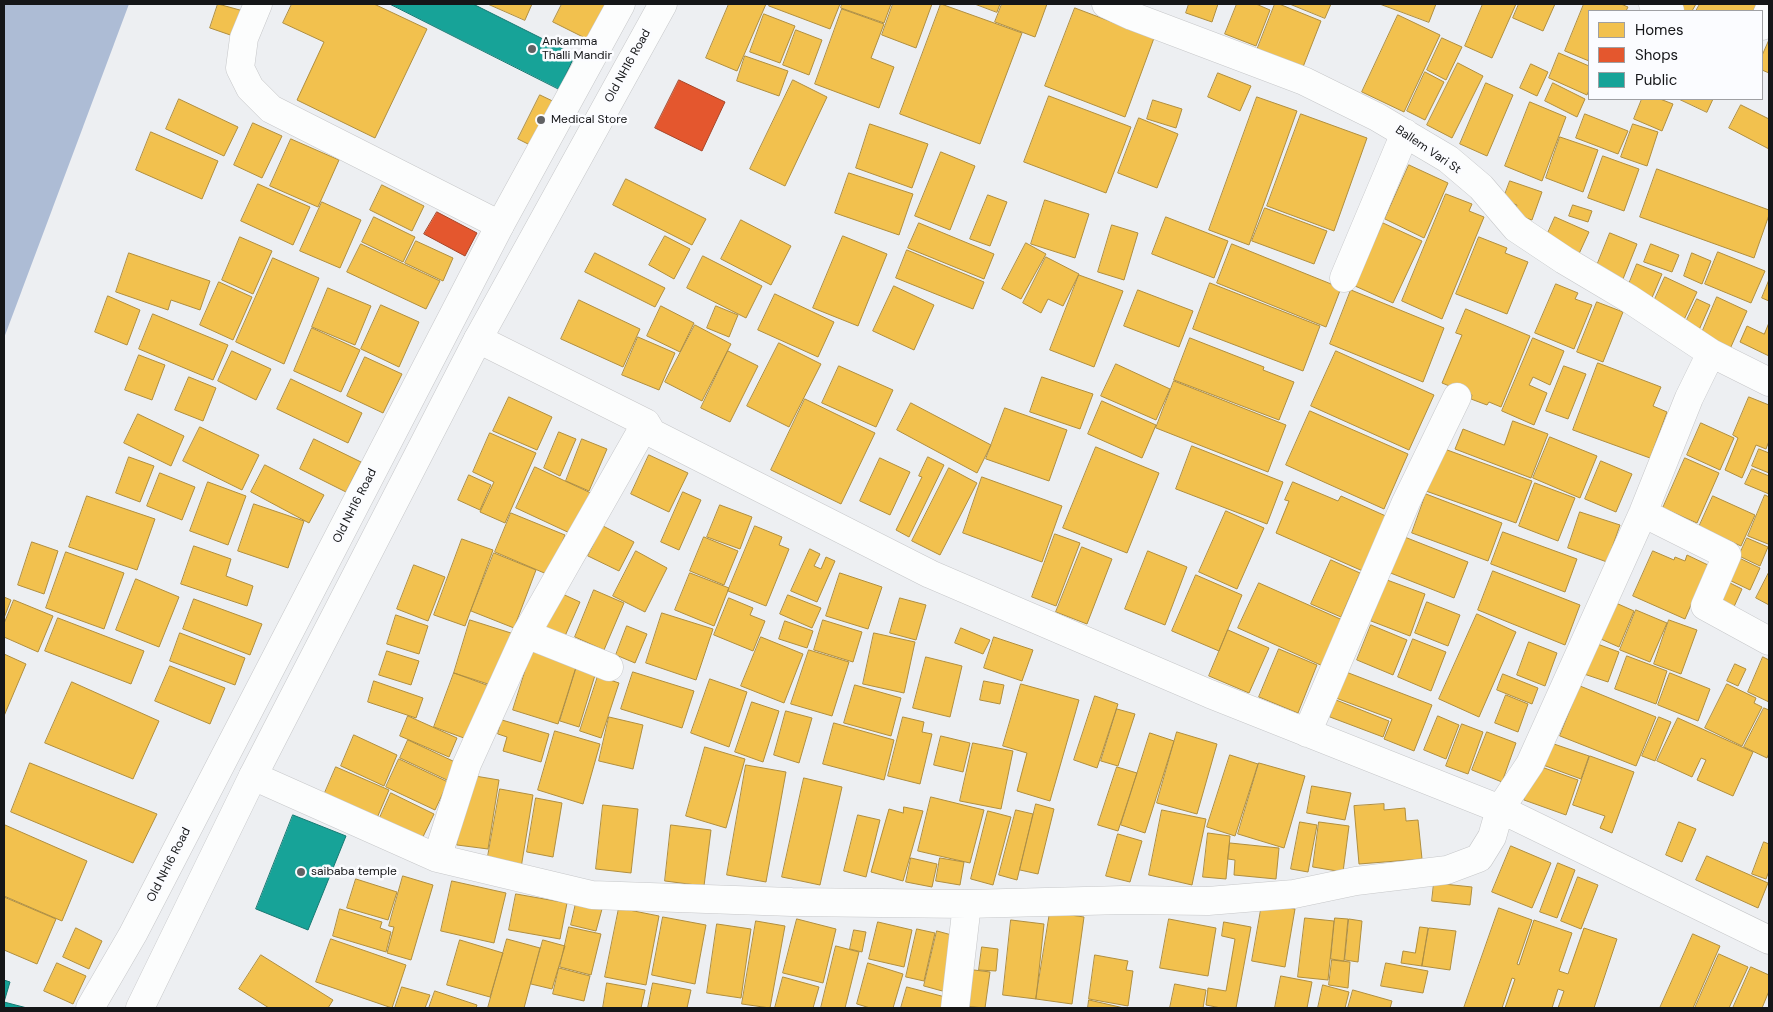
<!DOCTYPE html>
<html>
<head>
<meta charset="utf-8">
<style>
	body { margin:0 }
	#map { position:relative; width:1773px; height:1012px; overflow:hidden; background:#edeff2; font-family:"DM Sans",sans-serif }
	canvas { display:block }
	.frame { position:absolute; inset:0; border:5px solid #151618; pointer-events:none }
	.legend { position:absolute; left:1588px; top:10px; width:175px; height:90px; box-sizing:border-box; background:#fbfcff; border:1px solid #9fa0a3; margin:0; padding:6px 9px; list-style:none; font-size:15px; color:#151618 }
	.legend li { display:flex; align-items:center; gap:10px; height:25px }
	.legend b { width:25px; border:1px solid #9fa0a3 }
</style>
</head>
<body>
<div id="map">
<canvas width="1773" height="1012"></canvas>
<div class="frame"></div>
<ul class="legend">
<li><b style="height:14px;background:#f2c14e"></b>Homes</li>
<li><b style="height:14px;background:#e4572e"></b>Shops</li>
<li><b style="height:14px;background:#17a398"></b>Public</li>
</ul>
</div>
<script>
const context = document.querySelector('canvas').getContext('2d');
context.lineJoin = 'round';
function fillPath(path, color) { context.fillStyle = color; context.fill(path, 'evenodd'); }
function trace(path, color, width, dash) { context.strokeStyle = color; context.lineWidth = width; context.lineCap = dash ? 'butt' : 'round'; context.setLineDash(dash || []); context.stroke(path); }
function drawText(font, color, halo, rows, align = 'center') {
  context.font = font + ' "DM Sans",sans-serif'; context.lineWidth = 5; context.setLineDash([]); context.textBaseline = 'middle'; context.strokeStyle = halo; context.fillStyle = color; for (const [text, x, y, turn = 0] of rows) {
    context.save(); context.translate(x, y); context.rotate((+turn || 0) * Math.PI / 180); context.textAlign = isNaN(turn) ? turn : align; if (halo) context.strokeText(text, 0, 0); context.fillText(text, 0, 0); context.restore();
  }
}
const water = new Path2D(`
	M4,4H129L4,338Z`);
const homes = new Path2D(`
	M218,4L247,12L239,38L210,28Z
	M292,4H374L427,29L375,138L297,100L324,42L283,23Z
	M488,4H532L525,20Z
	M562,4H610L591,41L553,22Z
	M729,4H766L737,71L706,58Z
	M770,4H840L830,29L769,6Z
	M842,4H891L884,23L841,8Z
	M893,4H932L916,48L882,35Z
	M941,4L1022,33L980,144L900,114Z
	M975,4H1000L997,12Z
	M1002,4H1047L1035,37L995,22Z
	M1189,4H1218L1212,22L1186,13Z
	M1237,4H1256L1270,10L1256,46L1225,34Z
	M1275,4H1279L1321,21L1303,67L1257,50Z
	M1290,4H1331L1325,18Z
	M1380,4H1436L1429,22Z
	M1483,4H1516L1492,58L1465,46Z
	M1519,4H1555L1543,31L1513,18Z
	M1584,4H1621L1628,7L1626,11H1589V61L1565,51Z
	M1666,4H1696L1692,11H1681Z
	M1700,4H1757L1753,11H1696Z
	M1075,8L1154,38L1125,117L1045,86Z
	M842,9L884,24L871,58L894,67L879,108L815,84Z
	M764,14L795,26L780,63L750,52Z
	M1398,15L1440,35L1404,112L1362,92Z
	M796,30L822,40L809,75L783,65Z
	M1442,38L1462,47L1446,80L1427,70Z
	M1769,40V73L1762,70V56Z
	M1559,53L1589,66V90L1587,95L1549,78Z
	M745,56L788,71L779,96L737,81Z
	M1458,63L1483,76L1452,138L1427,125Z
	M1531,64L1548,72L1537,96L1520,88Z
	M1425,72L1444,82L1425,120L1407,111Z
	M1218,73L1251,86L1240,111L1208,97Z
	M793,80L827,97L785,186L750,169Z
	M1486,83L1513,95L1487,156L1460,144Z
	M1553,83L1585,99L1577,117L1545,101Z
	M540,95L561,105L540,150L518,139Z
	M1049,96L1131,127L1106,193L1024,162Z
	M1257,97L1297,111L1249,245L1209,230Z
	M179,99L238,127L224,156L166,129Z
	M1642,99H1660L1673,104L1662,131L1634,119Z
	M1679,99H1713L1707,112Z
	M1153,100L1182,109L1176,128L1147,119Z
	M1530,102L1566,117L1542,181L1505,166Z
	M1741,105L1769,119V149L1729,128Z
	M1301,114L1367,138L1334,231L1267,206Z
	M1585,114L1628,131L1618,154L1576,138Z
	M1139,118L1178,134L1157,188L1118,173Z
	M253,123L282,136L262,178L234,165Z
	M870,124L928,144L912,188L856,168Z
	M1633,124L1658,132L1647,166L1621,157Z
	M151,132L218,161L202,199L136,170Z
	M1560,137L1598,150L1583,192L1546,178Z
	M291,139L339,160L318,207L270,186Z
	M941,152L975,166L950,230L915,216Z
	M1603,156L1639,169L1624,211L1588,198Z
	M1409,165L1448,183L1424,238L1385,219Z
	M1657,169L1769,210V215L1754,258L1640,217Z
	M849,173L913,194L899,235L835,213Z
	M626,179L706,219L692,245L613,205Z
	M1510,181L1542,192L1532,220L1514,214L1517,205L1503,200Z
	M258,184L310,207L293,245L241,221Z
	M382,185L424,206L412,231L370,210Z
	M1446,194L1472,204L1469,211L1484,217L1442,319L1402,301Z
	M988,195L1007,202L990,246L970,239Z
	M1045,200L1089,214L1075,258L1031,244Z
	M322,202L361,220L340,268L300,251Z
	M1573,205L1592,211L1588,222L1569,216Z
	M1265,208L1327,231L1314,264L1252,241Z
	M374,217L415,237L403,262L362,242Z
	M1166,217L1228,241L1214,278L1152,254Z
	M1555,217L1589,232L1578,256L1544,242Z
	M741,220L791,246L771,285L721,259Z
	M919,223L994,254L984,279L908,248Z
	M1383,223L1422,241L1393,303L1355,286Z
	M1112,225L1138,233L1124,280L1098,272Z
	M1610,233L1637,244L1621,284L1594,273Z
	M665,236L690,249L674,279L649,265Z
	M843,236L887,254L858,326L813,308Z
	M240,237L272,251L253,294L222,280Z
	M1479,237L1507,248L1505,253L1528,262L1507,314L1456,294Z
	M416,241L453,258L443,281L405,263Z
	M1026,243L1046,254L1021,299L1002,289Z
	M361,244L440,281L426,309L347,272Z
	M1232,244L1341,288L1326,327L1217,283Z
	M1651,244L1679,255L1672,272L1644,262Z
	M907,250L984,282L973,309L896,278Z
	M1718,252L1765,271L1751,303L1705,284Z
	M129,253L210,281L200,310L171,300L168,310L116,292Z
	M595,253L665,288L655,307L585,272Z
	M1692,253L1711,261L1702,284L1684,276Z
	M703,256L762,286L746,318L687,288Z
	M1046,257L1079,274L1063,306L1048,299L1041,313L1023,303Z
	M273,258L319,278L284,364L236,342Z
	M1637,264L1662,274L1651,300L1627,289Z
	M1079,275L1123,291L1094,367L1050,350Z
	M1665,277L1697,292L1682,324L1650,310Z
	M1769,280V301L1762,298Z
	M219,282L252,297L233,340L200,325Z
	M1210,283L1320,326L1303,371L1193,329Z
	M1556,284L1578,293L1575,299L1592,305L1574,349L1535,333Z
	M894,286L934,305L914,350L873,331Z
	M328,288L371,306L355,345L312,327Z
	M1138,290L1193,311L1179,347L1124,326Z
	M1351,290L1444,328L1423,382L1330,344Z
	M775,294L834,322L818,357L758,330Z
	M108,296L140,310L127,345L95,332Z
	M1717,297L1747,311L1730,349L1701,335Z
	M1697,299L1710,305L1699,330L1685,324Z
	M579,300L640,329L623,367L561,339Z
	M1597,302L1623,312L1603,362L1577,352Z
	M381,305L419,322L399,367L361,349Z
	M661,306L694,323L680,352L647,336Z
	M716,306L738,315L729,337L707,328Z
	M1466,309L1530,336L1501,407L1489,402L1487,405L1471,399L1472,395L1442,383L1462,335L1456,333Z
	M153,314L228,345L213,380L139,349Z
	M1769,323V356L1740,342L1747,326L1764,334Z
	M695,325L731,344L702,401L665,382Z
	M312,328L360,350L341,392L294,371Z
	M638,337L675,353L659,390L622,375Z
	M1190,338L1264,367L1263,370L1294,382L1279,420L1174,380Z
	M1533,338L1564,351L1550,385L1533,377L1529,385L1547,393L1534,425L1502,411Z
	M779,343L821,364L789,427L747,406Z
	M232,351L271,369L256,400L218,381Z
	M728,351L758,366L730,422L701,408Z
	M1336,351L1434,395L1409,450L1311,406Z
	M139,355L165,365L152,400L125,390Z
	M365,357L402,374L383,413L347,396Z
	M1598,363L1661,387L1653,406L1667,412L1650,458L1573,430Z
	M1116,364L1170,389L1156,420L1101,396Z
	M839,366L893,390L876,427L822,403Z
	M1564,366L1586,374L1568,419L1546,411Z
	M189,377L216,388L203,421L175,410Z
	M1042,377L1093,394L1080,429L1030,412Z
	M291,379L362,413L348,443L277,409Z
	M1174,381L1286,425L1268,472L1156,428Z
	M509,397L552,417L537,450L493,431Z
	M1749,397L1769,405V441L1766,449L1756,445L1742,478L1725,470L1738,438L1733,435Z
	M805,399L875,433L841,504L771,470Z
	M1102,401L1156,425L1142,458L1088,434Z
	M911,403L991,445L977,473L897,430Z
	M1005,408L1067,430L1049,481L986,459Z
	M1310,411L1408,454L1384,509L1286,465Z
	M138,414L184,436L171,466L124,443Z
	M1513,421L1548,434L1531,478L1455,449L1463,429L1504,445Z
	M1701,423L1734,438L1720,470L1687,455Z
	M200,427L259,455L242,490L183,461Z
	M559,432L576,439L560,476L544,468Z
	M490,433L536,453L505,523L480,512L494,482L473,472Z
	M1550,437L1597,456L1580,498L1533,478Z
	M314,439L361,462L346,492L300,469Z
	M582,439L607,449L589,491L566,481Z
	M1192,446L1283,482L1267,524L1176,489Z
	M1096,447L1159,473L1127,553L1063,528Z
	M1439,447L1532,481L1516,523L1423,490Z
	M1759,449L1769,453V473L1752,466Z
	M649,455L688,473L669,512L631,494Z
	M129,457L154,466L140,502L116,493Z
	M928,457L944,465L909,537L896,530L922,477L919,476Z
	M880,458L910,472L890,515L860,501Z
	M1685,458L1719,473L1697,523L1663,508Z
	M1601,461L1632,474L1616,512L1585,499Z
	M265,465L324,495L309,523L251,492Z
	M535,467L593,494L574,535L516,508Z
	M949,468L977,483L940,555L912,541Z
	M1752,469L1769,476V494L1745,484Z
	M160,473L195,487L182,520L147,506Z
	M469,475L491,485L480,510L458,500Z
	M982,477L1062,506L1042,562L963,533Z
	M208,482L246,496L228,545L190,531Z
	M1293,482L1338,501L1341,496L1388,517L1365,572L1276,533L1289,501L1285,500Z
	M1535,483L1575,498L1558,541L1519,526Z
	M683,492L701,500L679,550L661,542Z
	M1426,494L1502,523L1488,561L1412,533Z
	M1765,495L1769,497V541L1768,544L1748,536Z
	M87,496L155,519L137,570L69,547Z
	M1713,496L1755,515L1741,546L1699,527Z
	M254,504L304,521L288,568L238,551Z
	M720,505L752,517L740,549L707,537Z
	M1226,511L1264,528L1237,589L1199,572Z
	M1580,512L1620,525L1607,562L1568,548Z
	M511,513L565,535L549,575L495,552Z
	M603,526L634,542L619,571L588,556Z
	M755,526L782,537L779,545L789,549L766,606L728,591Z
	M1503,532L1577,559L1565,592L1491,564Z
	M1055,534L1080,543L1056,606L1032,597Z
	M1402,536L1468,562L1454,598L1388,572Z
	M704,537L738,551L724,585L690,571Z
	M1747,538L1768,547L1760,566L1739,556Z
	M462,539L493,550L465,626L434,615Z
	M32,542L58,551L44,594L18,585Z
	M194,546L231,559L226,576L253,586L247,606L181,584Z
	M1082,547L1112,559L1087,624L1056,612Z
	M810,549L820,554L814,566L821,569L826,557L835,561L817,602L791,591Z
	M636,551L667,568L645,612L613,596Z
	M1148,551L1187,567L1165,625L1125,609Z
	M1653,551L1674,560L1675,557L1685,561L1687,555L1708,565L1685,619L1633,596Z
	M66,552L124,573L104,629L46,608Z
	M494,553L536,570L514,628L471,611Z
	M1735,556L1760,568L1750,590L1725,578Z
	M1331,560L1360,573L1341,617L1311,604Z
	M414,565L445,577L428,621L397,609Z
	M1493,571L1580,605L1565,645L1478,610Z
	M1769,572V605L1756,598Z
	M690,573L729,588L714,626L675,610Z
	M840,573L882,587L868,629L826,616Z
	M1196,575L1242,595L1219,651L1172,631Z
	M136,579L179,597L159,647L116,630Z
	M1387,580L1425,594L1410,636L1371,621Z
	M1726,581L1742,589L1733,609L1716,602Z
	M1259,583L1347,622L1325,667L1238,628Z
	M594,590L624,603L604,650L575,637Z
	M558,592L580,602L565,636L543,627Z
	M788,595L821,608L812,628L780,614Z
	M4,597L11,600L4,618Z
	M729,598L753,608L750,615L765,621L753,651L714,635Z
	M900,598L926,605L916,640L890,633Z
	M194,599L262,624L250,655L183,629Z
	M14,600L53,616L38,652L4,637V624Z
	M1609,600L1634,611L1619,647L1594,636Z
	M1427,602L1460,615L1448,646L1415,633Z
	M1636,610L1667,623L1650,662L1620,650Z
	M662,613L713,629L696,680L646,663Z
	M1477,614L1516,632L1479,717L1439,699Z
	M396,615L428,626L419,654L387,644Z
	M58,618L144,651L131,684L45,651Z
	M470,620L514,634L497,687L454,673Z
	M823,620L862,632L853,662L814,650Z
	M1669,620L1697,630L1681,674L1654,664Z
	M785,621L813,631L807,648L779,639Z
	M1371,625L1407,640L1393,675L1357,660Z
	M627,626L647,634L635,663L616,655Z
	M961,628L990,640L983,654L955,643Z
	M1228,630L1269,648L1249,693L1209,676Z
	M180,633L245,658L235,685L170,661Z
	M874,633L915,642L904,693L863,684Z
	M761,637L803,654L784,703L741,686Z
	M994,637L1033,650L1022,681L984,668Z
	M1413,639L1446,652L1431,691L1398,677Z
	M1529,642L1557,653L1545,686L1517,675Z
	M1592,642L1619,652L1608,682L1581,673Z
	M1279,649L1317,665L1298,713L1259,697Z
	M532,650L577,664L558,724L513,710Z
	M809,650L849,662L832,716L791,704Z
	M387,651L419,661L411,685L379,675Z
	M4,654L26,664L4,716Z
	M1627,656L1667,671L1656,704L1615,689Z
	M926,657L962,666L950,717L913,708Z
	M1763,657L1769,660V702L1748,692Z
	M1735,664L1746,669L1738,686L1727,681Z
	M170,666L225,688L210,724L155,701Z
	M577,666L596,672L579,727L560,721Z
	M633,672L694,691L682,728L621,709Z
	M1346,672L1432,705L1414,751L1384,739L1392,719L1336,698Z
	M454,673L492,687L472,741L434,727Z
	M1670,673L1710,689L1698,721L1658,705Z
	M1503,674L1538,688L1532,704L1497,690Z
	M598,676L619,683L601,738L580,731Z
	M710,679L747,692L729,747L691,733Z
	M374,681L423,698L416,718L368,702Z
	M984,681L1004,685L1000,704L980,700Z
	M72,682L159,721L133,779L45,743Z
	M1021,684L1079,700L1050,801L1017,791L1027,753L1003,746Z
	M1727,684L1756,698L1754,703L1762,707L1742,746L1705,728Z
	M855,685L901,698L891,736L844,723Z
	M1580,686L1656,717L1636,766L1560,736Z
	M1506,695L1528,704L1518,732L1495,723Z
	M1095,696L1118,704L1097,768L1074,760Z
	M1336,700L1389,721L1383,737L1330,717Z
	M752,702L779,711L763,762L735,752Z
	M1764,708L1769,710V753L1767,758L1744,747Z
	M1117,709L1135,714L1118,766L1101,761Z
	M786,711L812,718L799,763L774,755Z
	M408,716L457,738L449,757L400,736Z
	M1438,716L1459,725L1446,759L1424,750Z
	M609,717L643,725L633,769L599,761Z
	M903,717L924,722L922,732L932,734L920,784L888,776Z
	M1659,717L1671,722L1655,761L1642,756Z
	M1678,718L1753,752L1733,796L1697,780L1706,760L1701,758L1692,777L1657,761Z
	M502,720L549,734L541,762L503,751L507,737L498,734Z
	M834,723L894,740L884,780L823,764Z
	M1462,724L1483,732L1468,774L1446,766Z
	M555,731L600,744L583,804L538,790Z
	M1177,732L1217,744L1197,814L1157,803Z
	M1487,732L1516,743L1502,782L1472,770Z
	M1150,733L1174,741L1145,833L1121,825Z
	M354,735L397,755L384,786L341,766Z
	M941,736L970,743L963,772L934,765Z
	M408,740L455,762L447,780L400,758Z
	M973,743L1013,751L1001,809L960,801Z
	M1551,743L1589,756L1581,779L1543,765Z
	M705,747L745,759L726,828L686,816Z
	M1230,755L1258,764L1235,836L1207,827Z
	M1590,756L1634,772L1612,833L1600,828L1605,816L1573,805Z
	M399,759L448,782L435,810L386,787Z
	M30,763L157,814L133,863L11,812Z
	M1259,763L1305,776L1284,848L1238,834Z
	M746,765L786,772L766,882L727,875Z
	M1536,765L1578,780L1566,815L1524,800Z
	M336,767L389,790L377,818L324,795Z
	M1117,767L1137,773L1118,831L1098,825Z
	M469,775L499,780L488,849L457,845Z
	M804,778L842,787L820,885L782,877Z
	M1312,786L1351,793L1345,820L1307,813Z
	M500,789L533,795L521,868L487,862Z
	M391,793L434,814L420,843L378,822Z
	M931,797L984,810L970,863L918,851Z
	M536,798L562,803L553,857L527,852Z
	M1036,804L1054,809L1038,874L1020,870Z
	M1384,804V810L1405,808L1406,821L1418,820L1422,859L1359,864L1354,806Z
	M603,805L638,809L631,873L596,869Z
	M904,807L923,811L903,881L871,872L889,809L903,813Z
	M1016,810L1033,814L1017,880L999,875Z
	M1162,810L1206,819L1192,885L1149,875Z
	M988,811L1011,817L993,885L971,879Z
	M858,815L880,820L866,877L844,871Z
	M1300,822L1317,825L1308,872L1291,869Z
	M1319,822L1349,826L1343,872L1313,867Z
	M1679,822L1696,829L1682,862L1666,855Z
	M5,825L87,861L62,921L4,896Z
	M671,825L711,830L704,886L665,881Z
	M1208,833L1230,836L1226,879L1203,877Z
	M1118,834L1142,841L1130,882L1106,876Z
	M1764,842L1769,844V871L1766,879L1752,874Z
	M1230,843L1279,848L1276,879L1234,875L1235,860L1228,859Z
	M1511,846L1551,863L1532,908L1492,892Z
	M1707,856L1768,883L1758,908L1696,880Z
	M911,858L937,864L932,887L906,882Z
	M940,858L964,862L960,885L936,881Z
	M1558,863L1575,870L1557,918L1540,912Z
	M403,876L433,885L411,960L387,953L394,927L389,926Z
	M1578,877L1598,885L1581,929L1561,921Z
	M356,879L397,892L388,920L347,908Z
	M452,881L506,893L494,943L441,931Z
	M1434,883L1472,887L1470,905L1432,901Z
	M516,894L567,903L560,939L509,930Z
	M4,897L56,919L37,964L4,950Z
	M576,903L602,909L596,931L571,925Z
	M1262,904L1295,909L1285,967L1252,961Z
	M619,908L659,916L646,985L605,977Z
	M1499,908L1532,920L1517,964L1519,965L1534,920L1572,933L1559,971L1568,974L1584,928L1617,939L1594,1008H1558L1564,991L1558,989L1552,1008H1505L1515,979L1512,978L1502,1008H1464Z
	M340,909L382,922L380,928L391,932L386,952L333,936Z
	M1050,912L1084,917L1072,1004L1036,999Z
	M663,917L706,925L695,984L652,975Z
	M1305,918L1334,921L1328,980L1298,977Z
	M1335,918L1348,919L1344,961L1331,959Z
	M797,919L836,929L823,983L783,973Z
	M1169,919L1216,928L1208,976L1160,968Z
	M1349,919L1362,921L1358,962L1345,960Z
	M1011,920L1044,924L1036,999L1003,995Z
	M756,921L785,926L770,1008L742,1004Z
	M878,922L912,930L904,967L869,959Z
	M1224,922L1251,927L1236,1008H1221L1206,1005L1208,988L1226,991L1235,939L1222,936Z
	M717,924L751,929L741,998L707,993Z
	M569,927L601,934L591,975L560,967Z
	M1420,927L1428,928L1422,966L1401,963L1403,951L1415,953Z
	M76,928L102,941L89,969L63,957Z
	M1429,928L1456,931L1450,970L1422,966Z
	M917,929L935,933L924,981L906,977Z
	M854,930L866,932L862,952L850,949Z
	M937,931L959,937L946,992L924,986Z
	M1693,934L1720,946L1693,1008H1660Z
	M331,939L406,965L392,1008L316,982Z
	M507,939L540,948L524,1008H488Z
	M460,940L503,953L490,997L447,985Z
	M543,940L565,946L552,989L531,984Z
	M836,946L859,952L845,1008H821Z
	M982,947L998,949L996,971L979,970Z
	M1719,954L1748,967L1729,1008H1695Z
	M261,955L333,1000L328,1008H269L239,989Z
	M1095,955L1128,961L1126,970L1133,971L1128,1006L1089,999Z
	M1332,960L1350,962L1348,988L1329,985Z
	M57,963L86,976L73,1004L44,991Z
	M868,963L903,974L893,1008H870L857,1004Z
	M1386,963L1428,971L1423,993L1381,986Z
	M1751,967L1769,975V991L1762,1008H1733Z
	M559,968L590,976L584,1001L553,994Z
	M966,969L990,972L985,1008L961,1006Z
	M1281,976L1312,982L1307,1008H1275Z
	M783,977L819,987L813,1008H775Z
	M607,983L645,990L641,1008H603Z
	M653,983L691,990L687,1008H648Z
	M1175,984L1206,990L1203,1008H1170Z
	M1323,985L1349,992L1345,1008H1318Z
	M402,987L430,995L425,1008H395Z
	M907,987L949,998L946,1008H901Z
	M1353,990L1392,1001L1390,1008H1348Z
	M435,991L477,1005L476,1008H429Z
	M1089,1000L1124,1008H1088Z`);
const shops = new Path2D(`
	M679,80L725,102L702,151L655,128Z
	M437,212L477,233L465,256L424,234Z`);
const public = new Path2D(`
	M390,4H473L575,55L559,89Z
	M293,815L346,836L308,930L256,909Z
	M4,980L10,982L4,1002L27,1008H4Z`);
const minor = new Path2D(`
	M258,4L244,38L240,68L250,88L271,109L500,225
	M1106,4L1132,16L1304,81L1377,117L1448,159L1481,187L1516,228L1564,260L1628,298L1711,353L1769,382
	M1653,4L1670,11
	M1762,26L1769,10
	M1344,278L1405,133
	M478,339L646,423L652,433L930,574L1210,694L1500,809L1769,940
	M1643,513L1727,555L1705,606L1769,641
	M526,634L609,667
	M1307,733L1406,502L1457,397
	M253,776L437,858L592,895L792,902L967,904L1124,900L1208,901L1294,894L1356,881L1447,870L1479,858L1492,837L1500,809L1530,764L1643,513L1689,398L1711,353
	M437,858L467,764L526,634L646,423
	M955,1008L967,904`);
const major = new Path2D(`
	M90,1008L133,934L500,225L621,4
	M140,1008L253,776L478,339L663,4`);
const markers = [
	[532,49,5,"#616264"],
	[541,120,5,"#616264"],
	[301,872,5,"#616264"]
];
const poiNames = [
	["Ankamma",542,42],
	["Thalli Mandir",542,56],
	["Medical Store",551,120],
	["saibaba temple",311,872]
];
const streetNames = [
	["Old NH16 Road",628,66,-61],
	["Ballem Vari St",1428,150,34],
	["Old NH16 Road",355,506,-63],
	["Old NH16 Road",169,865,-63]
];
fillPath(water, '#adbcd5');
fillPath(homes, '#f2c14e');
trace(homes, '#b08e3e', 1);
fillPath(shops, '#e4572e');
trace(shops, '#a64427', 1);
fillPath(public, '#17a398');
trace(public, '#167972', 1);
trace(minor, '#c6c7c9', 29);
trace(major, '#c6c7c9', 29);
trace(minor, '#fcfdfd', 28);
trace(major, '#fcfdfd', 28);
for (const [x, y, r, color] of markers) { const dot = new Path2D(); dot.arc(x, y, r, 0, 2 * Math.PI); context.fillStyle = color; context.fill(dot); trace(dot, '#fbfcff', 2); }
drawText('12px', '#151618', '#fbfcff', poiNames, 'left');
drawText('12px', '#151618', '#fbfcff', streetNames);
</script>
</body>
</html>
